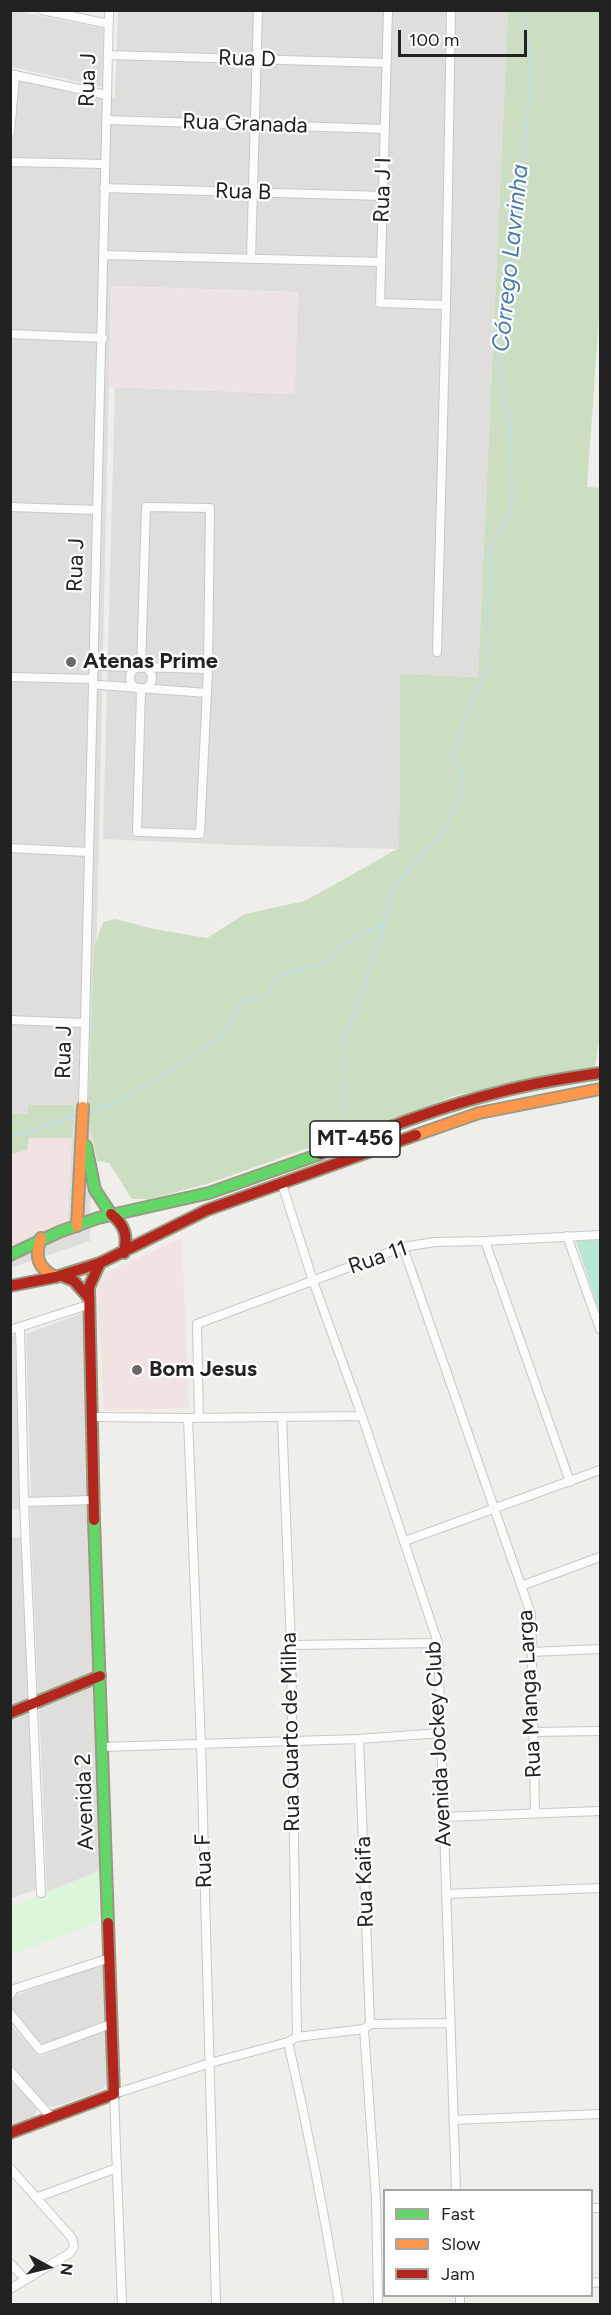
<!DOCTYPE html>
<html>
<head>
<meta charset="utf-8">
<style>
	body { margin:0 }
	#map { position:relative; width:611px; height:2315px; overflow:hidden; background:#f0eeeb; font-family:Figtree,sans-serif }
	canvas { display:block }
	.frame { position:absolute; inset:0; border:12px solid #222; pointer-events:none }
	.legend { position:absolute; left:383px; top:2189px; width:210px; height:108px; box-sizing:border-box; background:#fff; border:2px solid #a7a7a7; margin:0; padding:8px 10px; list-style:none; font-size:18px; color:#222 }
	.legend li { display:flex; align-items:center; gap:12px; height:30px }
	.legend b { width:30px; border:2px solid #a7a7a7 }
	.north { position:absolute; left:18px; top:2237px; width:60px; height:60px; -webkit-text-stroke:4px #fff; paint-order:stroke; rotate:97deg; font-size:16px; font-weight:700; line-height:24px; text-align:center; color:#222 }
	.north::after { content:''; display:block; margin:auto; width:21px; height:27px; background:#222; clip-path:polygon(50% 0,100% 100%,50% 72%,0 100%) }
	.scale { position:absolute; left:398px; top:30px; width:129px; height:27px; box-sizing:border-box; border:3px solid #222; border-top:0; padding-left:8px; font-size:18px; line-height:21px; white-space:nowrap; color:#222; -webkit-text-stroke:4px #fff; paint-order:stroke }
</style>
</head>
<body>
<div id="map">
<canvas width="611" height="2315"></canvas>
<div class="frame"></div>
<ul class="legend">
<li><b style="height:8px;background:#63d668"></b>Fast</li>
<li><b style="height:8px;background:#ff974d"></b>Slow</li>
<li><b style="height:8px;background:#b3261e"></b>Jam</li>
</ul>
<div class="north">N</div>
<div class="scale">100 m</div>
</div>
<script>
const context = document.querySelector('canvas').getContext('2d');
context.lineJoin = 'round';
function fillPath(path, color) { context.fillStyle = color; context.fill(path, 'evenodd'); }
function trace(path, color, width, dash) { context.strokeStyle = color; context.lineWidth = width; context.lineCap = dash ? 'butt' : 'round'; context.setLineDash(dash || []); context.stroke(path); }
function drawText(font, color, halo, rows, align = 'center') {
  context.font = font + ' Figtree,sans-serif'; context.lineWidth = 4.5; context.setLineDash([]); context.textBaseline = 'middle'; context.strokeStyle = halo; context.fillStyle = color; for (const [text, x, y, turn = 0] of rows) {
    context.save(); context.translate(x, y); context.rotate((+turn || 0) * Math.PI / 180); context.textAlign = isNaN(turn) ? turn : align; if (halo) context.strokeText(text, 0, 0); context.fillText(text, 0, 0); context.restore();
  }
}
const residential = new Path2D(`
	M11,10L104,29L102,87L11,67Z
	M118,11H508L478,677L400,674L399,849L235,845L103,839L115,387L294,394L298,292L111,286L90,1241L11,1268V75L115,98Z
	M85,1312L88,1496L31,1497L26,1334Z
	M15,1335L23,1509L11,1510L10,1337Z
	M88,1503L97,1672L38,1696L30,1505Z
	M10,1537H22L29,1697L11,1706Z
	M96,1683L99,1871L47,1892L39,1705Z
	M30,1713L36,1890L11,1898V1721Z
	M104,1963L106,2021L41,2047L12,2009V2001L16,1995Z
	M10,2023L39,2057L105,2029L108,2082L102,2090L54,2107L44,2105L11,2066Z
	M10,2079L37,2108L34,2117L11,2126Z`);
const commercial = new Path2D(`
	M29,1138H72L68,1221L11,1244V1154L27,1150Z
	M182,1238L189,1408L104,1411L97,1282L100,1275Z`);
const industrial = new Path2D(`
	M111,286L298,292L295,394L109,387Z`);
const forest = new Path2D(`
	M508,11H600V303L587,487L600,488V1032L595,1068L457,1095L207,1184L150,1199H132L109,1163L97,1161L88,1117L94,948L103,922L115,919L153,929L207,938L245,914L305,901L399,848L400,674L478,677Z
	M28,1105H74L72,1138H29L27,1150L11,1154V1114H28Z`);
const park = new Path2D(`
	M99,1871L98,1922L11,1955V1907Z`);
const pitch = new Path2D(`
	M600,1240V1314L576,1241Z`);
const stream = new Path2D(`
	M87,1112L116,1102L173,1069L223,1035L242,1001L266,995L279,976L324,963L346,943L384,923L392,889L442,833L459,803L463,771L453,758L462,726L487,668L490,551L512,506L511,434L500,371L501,307L517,206L530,93V52L521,10
	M345,1127L343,1040L356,1010L384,924
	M10,1135L26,1133L79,1114`);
const street = new Path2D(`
	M42,10L109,24
	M388,10L380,303L446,305
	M108,55L387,63
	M10,74L107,95
	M106,120L385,129
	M10,132L15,75
	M10,162L104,164
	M104,188L383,196
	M103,255L381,262
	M251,259L258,10
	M10,334L103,338
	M10,507L97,510
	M437,652L446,305L451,10
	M100,666L208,669
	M130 678a11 11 0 1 1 22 0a11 11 0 1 1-22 0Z
	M10,677L92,679
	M100,685L207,693
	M141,689L137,832L200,834L208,669L210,508L146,507L141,668
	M10,848L88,852
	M10,1020L84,1023
	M83,1107L109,10
	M282,1184L313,1281L362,1416L438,1643L456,2190
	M567,1236L600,1329
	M485,1241L570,1482
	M403,1247L531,1614L535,1813
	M20,1327L24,1502L41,1893
	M10,1330L88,1305
	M91,1417L188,1418L362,1416
	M282,1417L291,1645L297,2037L288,2042
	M188,1418L201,1744L216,2304
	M199,1418L197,1324L403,1247L435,1242L485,1241L600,1235
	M24,1502L93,1500
	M405,1541L600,1470
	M521,1586L600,1557
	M291,1645L438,1643
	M531,1652L600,1649
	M533,1732L600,1731
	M359,1739L370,2024
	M102,1747L359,1739L441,1733
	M443,1817L600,1811
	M446,1894L600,1888
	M10,1995L14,1989L110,1958
	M10,2013L40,2050L111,2024
	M370,2024L364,2029L376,2199L378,2304
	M370,2024L450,2023
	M297,2037L364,2029
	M10,2071L51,2117
	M453,2120L600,2114
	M10,2168L72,2238L74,2247L70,2253L10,2289
	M38,2197L117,2168
	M592,2208H600
	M10,2263L25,2279
	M592,2283L600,2282
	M460,2296V2304
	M122,2304L114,2094L210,2063L288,2042C308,2129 325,2217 339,2304`);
const fast = new Path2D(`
	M86,1146L95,1190L111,1214
	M10,1255L59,1232L98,1218L209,1193L320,1154
	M94,1520L108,1923`);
const slow = new Path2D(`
	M416,1135L479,1113L600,1089
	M77,1226L83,1107
	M41,1238C34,1256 38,1269 56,1277`);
const jam = new Path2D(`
	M320,1154C379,1131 438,1107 500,1092C533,1083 566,1078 600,1073
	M111,1214C125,1225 128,1236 124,1253
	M62,1276L74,1281L89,1298
	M10,1286L56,1277L100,1263L207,1210L416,1135
	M94,1520L89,1287L100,1263
	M10,1713L100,1676
	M10,2133L114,2094L108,1923`);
const markers = [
	[71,662,6,"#6a6968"],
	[137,1370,6,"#6a6968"]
];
const shields = [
	[355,1139,90]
];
const shieldNames = [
	["MT-456",355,1139]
];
const streetNames = [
	["Rua D",247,59,2],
	["Rua J",88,80,-88],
	["Rua Granada",245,124,2],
	["Rua J I",383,190,-88],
	["Rua B",243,192,2],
	["Rua J",76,565,-88],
	["Rua J",64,1052,-89],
	["Rua 11",378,1258,-19],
	["Rua Manga Larga",530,1694,-93],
	["Rua Quarto de Milha",291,1732,-91],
	["Avenida Jockey Club",439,1744,-93],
	["Avenida 2",85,1802,-92],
	["Rua F",204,1861,-92],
	["Rua Kaifa",365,1882,-92]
];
const poiNames = [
	["Atenas Prime",83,662],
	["Bom Jesus",149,1370]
];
const waterNames = [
	["Córrego Lavrinha",511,258,-84]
];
fillPath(residential, '#dfdedc');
fillPath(commercial, '#f1e3e1');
fillPath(industrial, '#ede4e9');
fillPath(forest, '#cbdec1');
fillPath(park, '#daf5da');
fillPath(pitch, '#b7e6d2');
trace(stream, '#bfdbe3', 2);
trace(street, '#c9c8c7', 10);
trace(fast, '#999a82', 14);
trace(slow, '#999a82', 14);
trace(jam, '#999a82', 14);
trace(street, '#fdfcfc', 8);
trace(fast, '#63d668', 10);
trace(slow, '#ff974d', 10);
trace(jam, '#b3261e', 10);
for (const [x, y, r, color] of markers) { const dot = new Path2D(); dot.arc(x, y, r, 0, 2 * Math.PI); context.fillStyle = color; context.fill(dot); trace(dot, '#fff', 2); }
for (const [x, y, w] of shields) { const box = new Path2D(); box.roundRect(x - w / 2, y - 18, w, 36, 4.5); context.fillStyle = '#fff'; context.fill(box); trace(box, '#222', 1.5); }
drawText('bold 21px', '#222', null, shieldNames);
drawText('22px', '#222', '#fff', streetNames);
drawText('bold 22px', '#222', '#fff', poiNames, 'left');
drawText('italic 24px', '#4a7aab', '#fff', waterNames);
</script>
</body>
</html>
